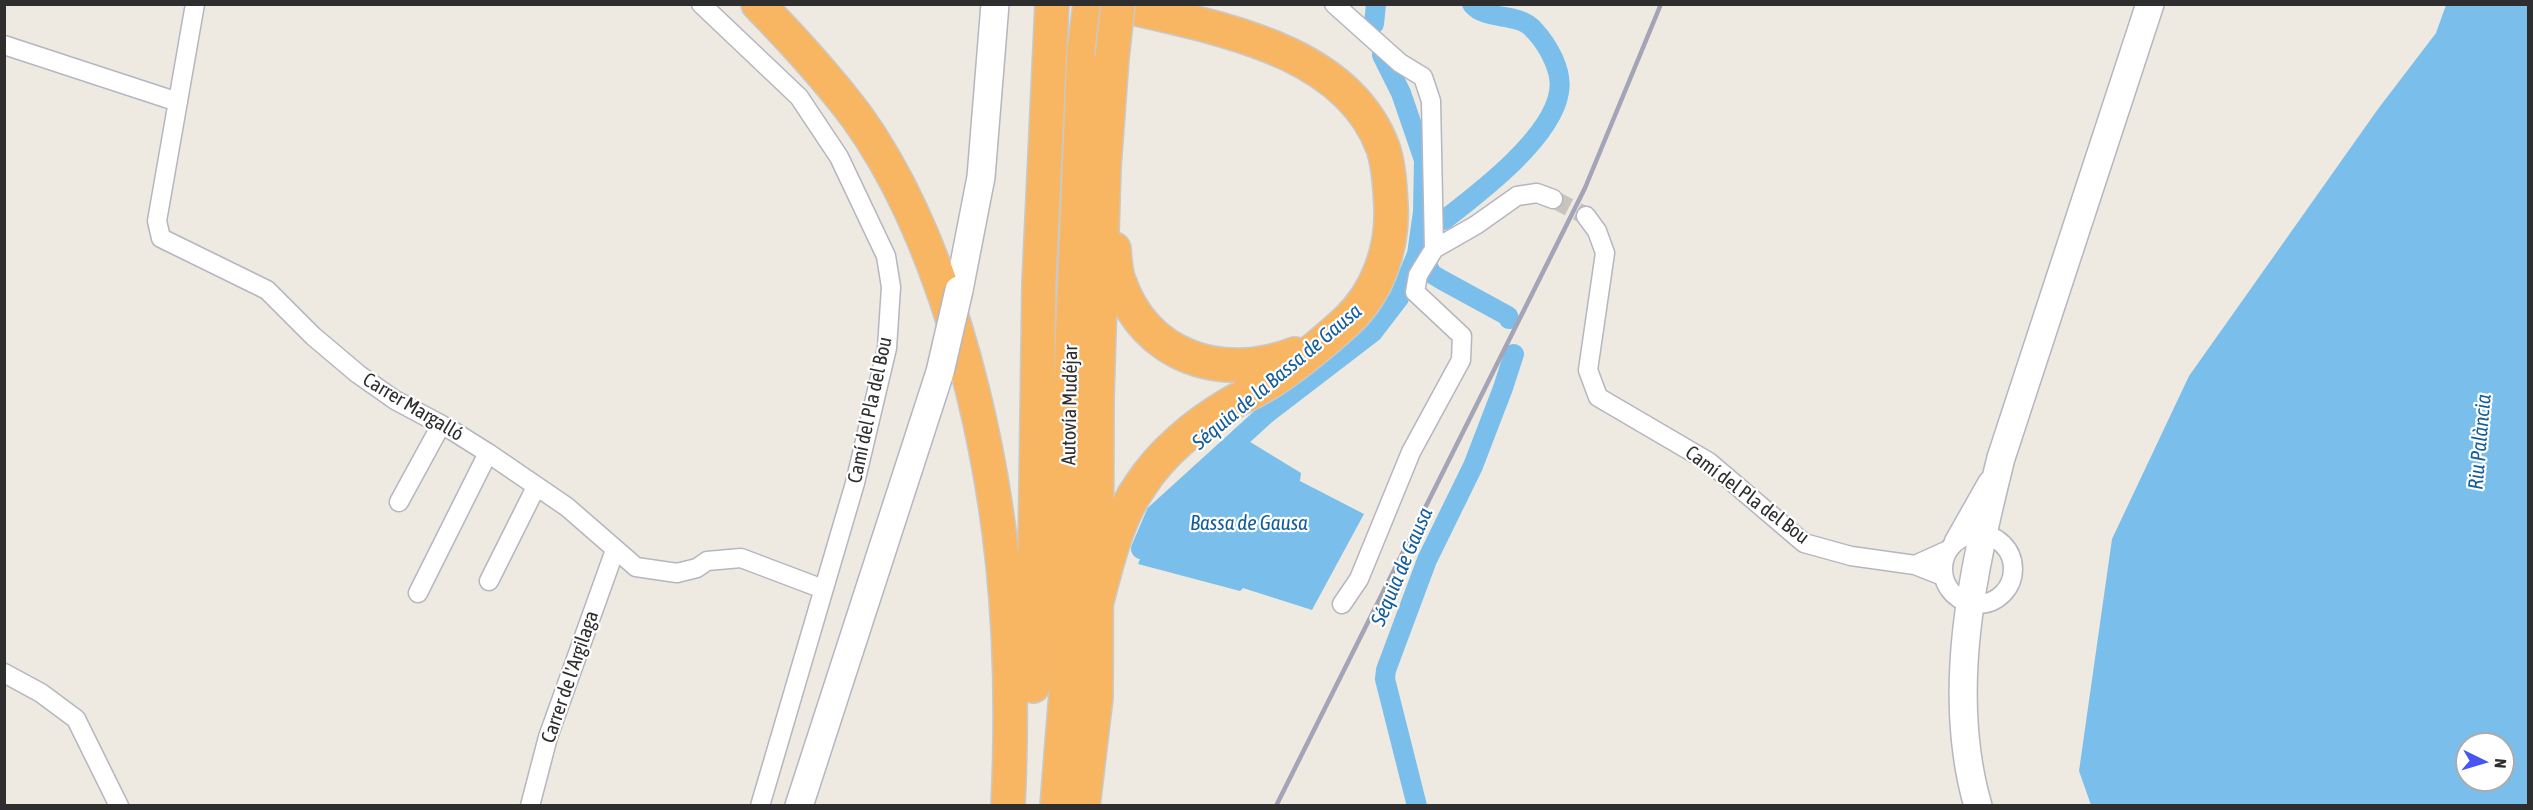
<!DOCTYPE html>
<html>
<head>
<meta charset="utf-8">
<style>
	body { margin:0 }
	#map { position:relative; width:2533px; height:810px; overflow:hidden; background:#eeeae1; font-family:"Asap Condensed",sans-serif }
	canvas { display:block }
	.frame { position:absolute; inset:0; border:6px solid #2e2e2e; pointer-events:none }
	.north { position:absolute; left:2455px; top:732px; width:60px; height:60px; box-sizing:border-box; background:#fff; border:2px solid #ababab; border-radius:50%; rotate:95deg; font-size:16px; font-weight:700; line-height:24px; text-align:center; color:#2e2e2e }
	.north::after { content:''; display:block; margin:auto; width:21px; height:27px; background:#4954f4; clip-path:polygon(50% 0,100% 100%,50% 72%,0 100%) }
</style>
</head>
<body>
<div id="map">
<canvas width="2533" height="810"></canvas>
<div class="frame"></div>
<div class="north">N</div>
</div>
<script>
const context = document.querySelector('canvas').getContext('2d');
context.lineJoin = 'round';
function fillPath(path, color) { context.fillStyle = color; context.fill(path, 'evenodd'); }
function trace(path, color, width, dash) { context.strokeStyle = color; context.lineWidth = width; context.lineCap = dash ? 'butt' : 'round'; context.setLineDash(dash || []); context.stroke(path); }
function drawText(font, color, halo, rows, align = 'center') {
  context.font = font + ' "Asap Condensed",sans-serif'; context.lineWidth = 4.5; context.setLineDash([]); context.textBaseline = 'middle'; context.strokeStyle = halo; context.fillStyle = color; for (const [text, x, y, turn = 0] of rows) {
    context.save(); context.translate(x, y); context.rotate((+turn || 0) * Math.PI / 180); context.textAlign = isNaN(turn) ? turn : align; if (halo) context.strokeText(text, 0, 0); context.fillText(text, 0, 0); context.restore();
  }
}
const water = new Path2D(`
	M2446,5H2528V805H2091L2079,771L2112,539L2189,376L2378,109L2436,33ZM2467,744H2503V780H2467Z
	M1247,440L1301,473L1300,481L1364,514L1312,610L1243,588L1240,591L1138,564L1159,514Z`);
const canal = new Path2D(`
	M1374,24L1376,4
	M1444,220C1479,193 1552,138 1559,92C1563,71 1548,45 1534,30C1518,11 1487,22 1472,4
	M1428,267L1432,274L1442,280L1508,316L1509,319
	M1141,549L1156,514L1266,414L1373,332L1399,298L1417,254L1423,212L1424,160L1401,93L1382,55
	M1417,806L1385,679L1386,670L1427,560L1473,466L1503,388L1514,354`);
const streetTunnel = new Path2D(`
	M1553,199L1586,216`);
const street = new Path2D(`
	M195,4L157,221L161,238L267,290L313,336L358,374L395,400L453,431L488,453L567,507L636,567L677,573L697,568L707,561L741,558L823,589
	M701,4L799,97L839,157L886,256L891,287L887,348L855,483L760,806
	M1334,4L1400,63L1423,77L1431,101L1434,249L1418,275L1415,292L1462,336L1461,360L1411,452L1359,579L1342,604
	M4,45L178,102
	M1586,216L1597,231L1605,253L1588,370L1598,397L1709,462L1804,543L1851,556L1915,565
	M1434,249L1476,225L1517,196L1537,193L1553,199
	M399,502L441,425
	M1943 569a35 35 0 1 1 70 0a35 35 0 1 1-70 0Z
	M1954,541L1988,481
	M1943,576L1915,565L1946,551
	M489,581L536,487
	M418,593L488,453
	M4,673L41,693L76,719L119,806
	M530,806L548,737L615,550`);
const secondary = new Path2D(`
	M959,290L981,177L995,4
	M799,806L940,372
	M1978,806C1945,692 1973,570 2001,458L2150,4`);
const highway = new Path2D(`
	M758,4C793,40 827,77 857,117C903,181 933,255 956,330C1004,490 1016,639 1008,806
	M1114,249C1115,259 1115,271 1119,281C1146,358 1222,382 1295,354
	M1096,604C1107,564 1116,520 1140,486C1161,453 1196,424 1230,404C1244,396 1259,389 1273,380C1299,363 1324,342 1347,321C1378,292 1393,248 1391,206C1390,187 1389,166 1383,148C1345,45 1208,27 1116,4
	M1033,686L1039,282L1052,4
	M1057,806L1066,693L1070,396L1084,51L1090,4
	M1083,806L1096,697L1097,399L1104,167L1112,58`);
const rail = new Path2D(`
	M1276,806L1585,188L1661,4`);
const secondaryBridge = new Path2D(`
	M940,372L959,290`);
const highwayBridge = new Path2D(`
	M1112,58L1118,4`);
const streetNames = [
	["Autovía Mudéjar",1070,405,-89],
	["Carrer Margalló",413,407,31],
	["Camí del Pla del Bou",870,410,-78],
	["Camí del Pla del Bou",1747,495,37],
	["Carrer de l'Argilaga",570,677,-71]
];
const waterNames = [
	["Séquia de la Bassa de Gausa",1277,377,-40],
	["Riu Palància",2480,442,-85],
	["Bassa de Gausa",1249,523],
	["Séquia de Gausa",1402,567,-67]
];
fillPath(water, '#7abfeb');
trace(canal, '#7abfeb', 20);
trace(streetTunnel, '#c8c4bd', 18, [18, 9]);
trace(street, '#b5b6c0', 21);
trace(secondary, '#b5b6c0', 30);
trace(highway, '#c9c9c9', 36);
trace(street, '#fff', 18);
trace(secondary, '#fff', 27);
trace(highway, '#f9b662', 33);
trace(rail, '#a4a4b7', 4.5);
trace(secondaryBridge, '#b5b6c0', 30, []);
trace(highwayBridge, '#c9c9c9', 36, []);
trace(secondaryBridge, '#fff', 27);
trace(highwayBridge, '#f9b662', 33);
drawText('20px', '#2e2e2e', '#fff', streetNames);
drawText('italic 21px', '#135d9d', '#fff', waterNames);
</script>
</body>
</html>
